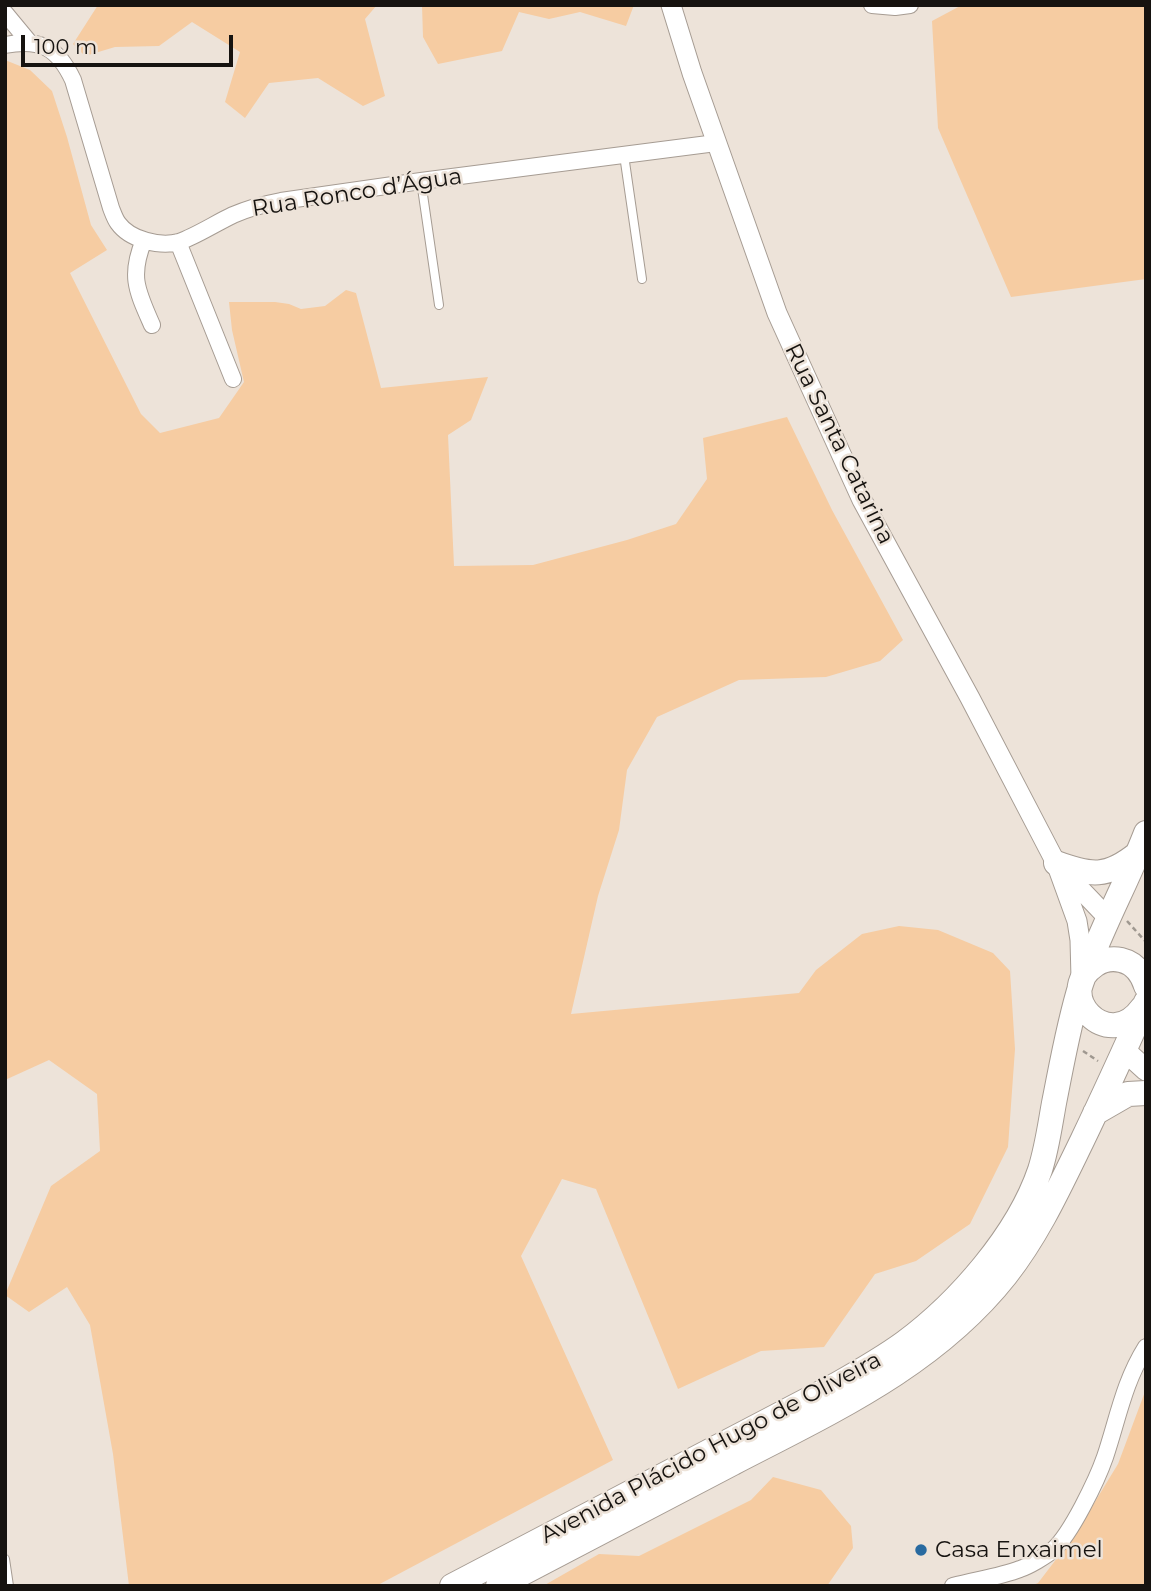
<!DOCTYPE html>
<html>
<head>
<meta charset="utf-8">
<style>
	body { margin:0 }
	#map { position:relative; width:1151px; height:1591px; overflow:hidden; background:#ede3d9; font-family:Montserrat,sans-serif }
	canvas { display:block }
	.frame { position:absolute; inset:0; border:7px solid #161310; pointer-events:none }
	.scale { position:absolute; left:21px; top:35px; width:212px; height:32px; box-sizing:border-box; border:4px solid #161310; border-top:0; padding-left:9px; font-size:21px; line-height:24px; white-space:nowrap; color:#161310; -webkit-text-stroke:5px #ede3d9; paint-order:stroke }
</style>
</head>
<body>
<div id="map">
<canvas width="1151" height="1591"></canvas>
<div class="frame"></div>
<div class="scale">100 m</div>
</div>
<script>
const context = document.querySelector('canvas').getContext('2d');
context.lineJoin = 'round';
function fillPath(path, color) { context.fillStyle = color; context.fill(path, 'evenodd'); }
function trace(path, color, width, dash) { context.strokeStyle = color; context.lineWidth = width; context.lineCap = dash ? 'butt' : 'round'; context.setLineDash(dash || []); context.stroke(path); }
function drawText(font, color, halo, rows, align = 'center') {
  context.font = font + ' Montserrat,sans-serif'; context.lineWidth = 5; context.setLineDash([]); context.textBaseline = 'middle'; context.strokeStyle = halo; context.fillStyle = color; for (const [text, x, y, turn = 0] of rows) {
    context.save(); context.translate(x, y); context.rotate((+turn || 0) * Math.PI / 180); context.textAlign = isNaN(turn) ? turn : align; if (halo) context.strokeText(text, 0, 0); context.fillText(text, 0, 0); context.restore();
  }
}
const green = new Path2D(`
	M98,5H377L365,19L385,96L363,106L318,78L269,83L245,118L225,102L240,52L192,22L159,46L115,47L85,56L73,44Z
	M422,5H634L626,26L580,12L549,19L519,12L502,51L438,64L423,37Z
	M962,5H1146V279L1011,297L938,128L932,21Z
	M5,60L30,70L52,91L67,137L91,225L107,250L70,273L141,414L160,433L219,418L244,382L232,330L229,302H275L289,304L301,309L325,306L346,290L356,293L381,388L488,377L471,420L448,435L454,566L533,565L627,540L676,524L707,479L703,438L787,417L832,510L903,640L880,661L826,677L739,680L657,717L627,770L619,830L598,896L571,1014L799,993L816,970L862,934L899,926L938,930L993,953L1010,971L1015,1049L1008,1147L970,1224L916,1261L875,1274L824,1347L761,1351L678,1389L596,1189L562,1179L521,1256L613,1460L376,1586H129L113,1454L90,1325L67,1287L29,1312L5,1295L51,1186L100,1151L97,1094L49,1060L5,1080Z
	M1146,1389V1586H1031L1038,1583L1074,1536L1118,1464Z
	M773,1477L821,1490L851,1526L853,1548L827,1586H543L599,1554L639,1556L751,1500Z`);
const path = new Path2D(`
	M1127,921L1146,942
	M1083,1051L1098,1061`);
const service = new Path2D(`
	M624,155L642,279
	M421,181L439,305
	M5,1559L9,1586`);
const minor = new Path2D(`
	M872,5L895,7L910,5
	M5,13L29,42
	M5,45C41,38 58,48 73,80L111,208C113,213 115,219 118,223C130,240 160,247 179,242C196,236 216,223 233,215C249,208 265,204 281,201L421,181L716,143
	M144,240C129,276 137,291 152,325
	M178,242L233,379
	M953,1586C975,1580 999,1577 1020,1569C1029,1566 1046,1556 1053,1550C1071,1534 1097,1480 1105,1457C1118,1418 1124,1382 1146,1347`);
const tertiary = new Path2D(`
	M671,5L692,73L777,313L862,500L970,698L1056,863L1077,921L1080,940L1081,978
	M1063,871L1108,918`);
const secondary = new Path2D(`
	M1124,1050L1146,1070`);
const primary = new Path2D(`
	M1056,863C1091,876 1107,878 1137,854
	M1142,1008C1108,1055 1052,994 1095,965C1102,960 1112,958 1121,960C1134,963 1142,973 1146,986
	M1095,1113L1128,1094L1146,1093
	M452,1586L836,1385C859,1372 882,1359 904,1343C958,1303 1018,1235 1040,1170C1047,1148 1050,1125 1054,1103C1062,1063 1069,1022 1081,984C1085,972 1090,961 1095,949C1111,910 1131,872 1146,833
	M498,1586C577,1545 655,1504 733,1463C833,1411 935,1365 1006,1275C1038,1234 1059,1188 1082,1141C1104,1095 1125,1049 1146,1002`);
const markers = [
	[921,1550,7,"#286aa0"]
];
const streetNames = [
	["Rua Ronco d’Água",357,193,-9],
	["Rua Santa Catarina",839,444,64],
	["Avenida Plácido Hugo de Oliveira",711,1448,-28]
];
const poiNames = [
	["Casa Enxaimel",935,1550]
];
fillPath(green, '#f6cca2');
trace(service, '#a69c93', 10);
trace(minor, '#a69c93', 18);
trace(tertiary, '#a69c93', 21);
trace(secondary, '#a69c93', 23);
trace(primary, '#a69c93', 26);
trace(path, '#9f9890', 2.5, [5, 3.5]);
trace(service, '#fff', 8);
trace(minor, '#fff', 16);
trace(tertiary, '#fff', 19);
trace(secondary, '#fff', 21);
trace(primary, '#fff', 24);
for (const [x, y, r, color] of markers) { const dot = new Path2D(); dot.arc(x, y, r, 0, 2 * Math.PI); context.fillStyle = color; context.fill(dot); trace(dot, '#ede3d9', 2.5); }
drawText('23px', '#161310', '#ede3d9', streetNames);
drawText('23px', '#161310', '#ede3d9', poiNames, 'left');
</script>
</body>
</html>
